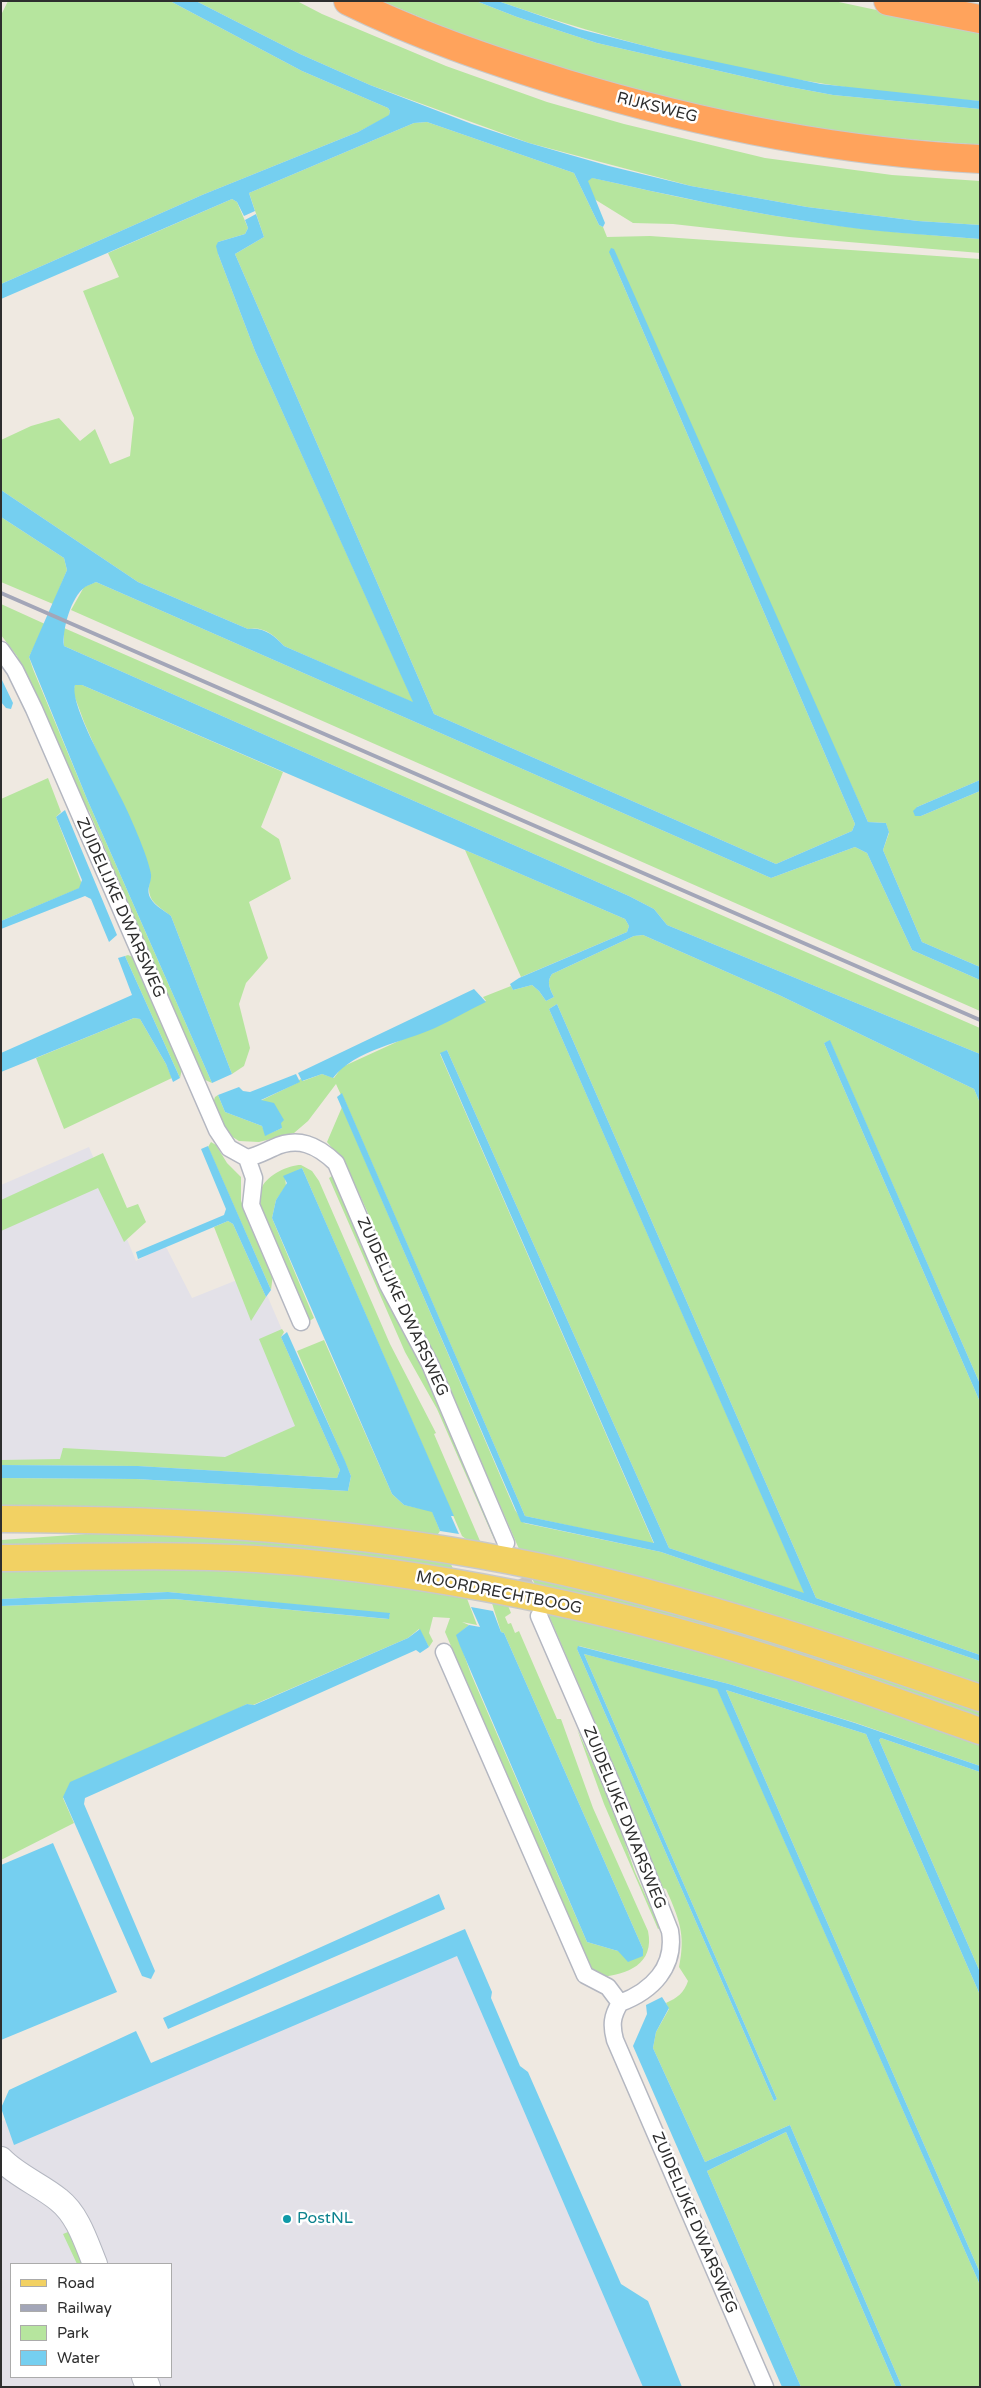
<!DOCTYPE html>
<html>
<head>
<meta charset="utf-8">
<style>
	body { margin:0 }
	#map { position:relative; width:981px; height:2388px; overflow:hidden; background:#efe9e1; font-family:"Varela Round",sans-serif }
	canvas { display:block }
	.frame { position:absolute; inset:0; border:2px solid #2e2e2e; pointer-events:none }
	.legend { position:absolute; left:10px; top:2263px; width:162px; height:115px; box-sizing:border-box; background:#fff; border:1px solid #ababab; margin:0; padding:6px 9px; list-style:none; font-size:15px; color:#2e2e2e }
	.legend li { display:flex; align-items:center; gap:10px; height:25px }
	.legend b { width:25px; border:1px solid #ababab }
</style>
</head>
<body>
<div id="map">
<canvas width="981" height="2388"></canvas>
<div class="frame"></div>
<ul class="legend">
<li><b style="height:6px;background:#f2d163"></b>Road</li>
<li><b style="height:6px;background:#a3a6b8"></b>Railway</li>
<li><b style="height:14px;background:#b6e59e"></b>Park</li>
<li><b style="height:14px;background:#75cff0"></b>Water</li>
</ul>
</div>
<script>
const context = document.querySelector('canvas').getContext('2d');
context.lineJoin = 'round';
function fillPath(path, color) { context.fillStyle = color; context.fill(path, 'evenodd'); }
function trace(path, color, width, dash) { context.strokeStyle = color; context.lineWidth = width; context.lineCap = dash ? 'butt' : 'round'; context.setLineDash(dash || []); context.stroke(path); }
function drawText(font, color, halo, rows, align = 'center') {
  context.font = font + ' "Varela Round",sans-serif'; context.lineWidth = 5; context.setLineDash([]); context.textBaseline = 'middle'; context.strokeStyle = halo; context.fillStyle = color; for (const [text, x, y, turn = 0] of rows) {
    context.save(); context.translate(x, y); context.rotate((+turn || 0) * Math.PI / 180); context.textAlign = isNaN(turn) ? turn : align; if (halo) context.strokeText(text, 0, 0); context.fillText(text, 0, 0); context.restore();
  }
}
const industrial = new Path2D(`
	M89,1147L136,1261L165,1245L192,1298L257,1272L345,1476L1,1471V1185Z
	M460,1935L658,2387H1V2121L21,2117ZM11,2264H171V2377H11Z`);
const green = new Path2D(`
	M8,1H170L302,71L388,108L390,111L389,116L358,132L202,195L1,284V15Z
	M196,1H297L322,14L446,66L547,102L624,124L765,158L892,175L980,181V225L918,221L807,207L691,186L529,143L370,85L300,54Z
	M381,1H476L517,17L597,43L785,86L833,95L980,109V145L846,134L720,111L562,69L458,33Z
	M498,1H834L980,32V101C816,91 653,55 498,1Z
	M427,122L574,173L599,225L603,227L607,237L650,236L980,259V780L917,807L921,816L980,791V967L922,942L883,850L889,833L886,823L868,822L609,252L855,824L852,831L776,864L434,714L235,254L264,237L249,193L414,123Z
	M584,176C664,194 744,212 825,224C876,231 928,235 980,239V253L789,237L673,224L633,223L591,197Z
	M232,199L237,202L248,228L245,234L218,242V254L255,351L414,703L284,646C274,635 264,626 248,629L138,582L1,490V440L31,426L59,418L80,441L95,429L110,464L130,456L134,418L83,291L119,277L108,253Z
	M1,517L64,558L67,570L53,604L1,582Z
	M96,582L771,878L855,847L867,853L912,950L980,980V1011L71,610L84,587Z
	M1,604L45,624L29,657L33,669L87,799L212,1083L203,1079L89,811L81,803L17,656L1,635Z
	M64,628L980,1028V1054L667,925L654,909L629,896L64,646Z
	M75,685H82L283,772L261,827L279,839L291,879L249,902L268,958L246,983L239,1004L250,1048L244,1066L232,1074L171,916C153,902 145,900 151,875L84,722L73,692Z
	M48,778L61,812L56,817L82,884L80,888L1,921V799Z
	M465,850L625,919L629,926L627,932L521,977Z
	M643,935L779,995L974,1089L980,1103V1384L830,1041L824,1043L980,1402V1655L816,1598L557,1004L549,1009L805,1594L669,1548L447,1050L440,1054L654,1544L525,1516L342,1094L341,1095L336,1084L308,1121L294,1133L259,1142L239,1141L231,1136L226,1131L213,1103L215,1097L218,1095L225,1112L262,1126L266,1135L282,1128L260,1101L299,1082V1080L301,1079L303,1081L322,1074L334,1078L342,1067L486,1001L483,997L511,986L513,990L532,985L539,991L546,1001L554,997C550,989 546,982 552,974L634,936Z
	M128,955L137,959L182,1069L180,1078L125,956Z
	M134,1018L140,1019L166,1064L172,1078L64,1129L36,1058Z
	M342,1107L515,1510L524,1523L661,1552L980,1661V1686L659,1584L519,1549L462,1418L345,1163L327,1142Z
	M211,1142L216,1145L227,1163L241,1177V1201L273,1274L271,1290L208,1147Z
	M103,1153L127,1208L138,1204L146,1222L124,1242L98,1188L1,1231V1200Z
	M301,1165L312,1171L319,1181L390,1344L436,1433L434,1434L480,1541L466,1539L462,1536L302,1168L285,1177L286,1186L276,1200L272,1218L314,1318L308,1322L261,1207C260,1201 258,1193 262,1187C268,1175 288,1165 301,1165Z
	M332,1176L381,1288L420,1361L499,1540L494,1539L437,1409L405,1352L329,1178Z
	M228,1221L233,1224L266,1297L251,1321L214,1227Z
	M282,1329L284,1332L281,1337L340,1470L337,1478L138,1466L1,1465V1460L60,1459L63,1448L225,1457L295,1426L259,1339Z
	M324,1340L392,1494L404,1505L432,1511L440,1531L436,1537L1,1508V1478L136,1479L348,1491L351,1476L297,1351Z
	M128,1531L262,1538L450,1562L454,1571L1,1547V1540Z
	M170,1568L319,1575L466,1596L477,1625L462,1622L469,1625L457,1635L471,1674L587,1942L618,1951L642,1952L643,1949L504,1633L501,1632L491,1600L507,1603L511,1613L505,1617L508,1624L511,1623L515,1633L519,1631L557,1719H561L593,1808L648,1931C655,1964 627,1975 600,1977L590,1970L445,1632L450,1618L433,1617L429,1633L433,1641L429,1647L419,1629L408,1638L253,1705L247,1704L63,1798L74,1823L1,1860V1606L174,1599L388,1619L390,1614L168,1592L1,1599V1570Z
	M531,1577L732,1628L980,1710V1719L536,1586Z
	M547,1611C695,1643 837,1693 980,1742V1766L856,1723L729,1684L579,1646L577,1649L774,2101L777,2099L584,1654L717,1688L980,2285V2387H902L790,2125L705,2162L653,2048L656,2032L669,2009L666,2003C677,1998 684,1993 688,1981L679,1967C686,1934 679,1919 666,1889L663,1888L619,1783V1778Z
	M726,1690L866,1734L980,1995V2273Z
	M577,1729L603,1786L606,1787L635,1872L660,1928L658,1929L604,1804Z
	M881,1738L980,1772V1972L879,1740Z
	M786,2132L896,2387H801L707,2171Z
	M68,2232L83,2264H77L63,2234Z`);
const water = new Path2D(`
	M170,1H196L300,54L370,85L472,124L529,143L609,166L691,186L807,207L918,221L980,225V239C928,235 875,232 824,224C746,212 669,195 592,178L588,181L605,223L603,227L599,225L574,173L427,122L414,123L249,193L255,211L244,216L237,202L232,199L1,299V284L202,195L358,132L389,115L390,111L388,108L302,71Z
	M476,1H498L579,29L665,51L821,84L980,101V109L833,95L785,86L597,43L517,17Z
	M256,214L264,237L235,254L434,714L776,864L852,831L855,824L609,252L611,248L614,249L868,822L886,823L889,832L883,850L922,942L980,967V980L912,950L867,853L855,847L771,878L96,582C93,584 88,585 85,587C71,597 62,630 64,646L629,896L654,909L667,925L980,1054V1103L974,1089L779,995L643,935L634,936L552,974C546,982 550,989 554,997L546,1001L539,991L532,985L513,990L510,984L519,978L627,932L629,926L625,919L82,685H75C69,704 110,774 120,796C129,813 148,856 151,874C152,883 145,889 151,899C155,906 165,911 171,916L232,1074L212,1083L87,799L29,657L67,570L64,558L1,517V490L138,582L248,629C264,627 274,635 284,646L413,702L255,351L218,254L216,246L218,242L245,234L248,228L245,220Z
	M1,678L13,703L11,709L6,708L1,702Z
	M980,780V791L921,816H915L913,811L917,807Z
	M65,810L117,935L109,942L91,899L85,896L1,929V921L79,888L82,880L56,817Z
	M125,956L180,1078L173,1082L166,1064L140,1019L134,1018L1,1072V1053L132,995L118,958Z
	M474,989L486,1002C469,1010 452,1020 435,1028C404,1042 354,1050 333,1078L322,1074L302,1081L298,1073Z
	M557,1004L816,1598L980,1655V1661L661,1552L521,1522L337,1097L342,1093L525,1516L654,1543L440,1053L447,1050L669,1548L804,1593L549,1009Z
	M830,1040L980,1384V1402L824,1043Z
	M296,1074L300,1082L261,1100L274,1103L284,1120L281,1123L282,1128L265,1136L262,1126L225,1112L218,1095L239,1087L243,1091L250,1092Z
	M208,1146L271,1290L266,1297L233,1224L228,1221L138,1259L136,1252L224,1215L226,1209L201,1149Z
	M302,1168L454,1516H451L459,1534L440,1531L432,1512L404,1505L392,1494L272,1218L276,1200L287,1183L283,1176Z
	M287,1332L345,1461L351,1476L348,1491L136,1479L1,1478V1465L138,1466L337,1478L340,1470L281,1337Z
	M168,1592L390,1613L389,1619L174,1599L1,1606V1599Z
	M471,1607L493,1611L501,1632L504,1633L643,1949V1956L628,1962L618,1951L587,1942L460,1646L456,1635L469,1625L480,1627Z
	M420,1629L429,1647L420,1653L416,1650L85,1798L84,1804L155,1971L151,1979L142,1976L63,1797L70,1782L247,1704L254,1705L408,1638Z
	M578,1646L729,1684L855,1723L980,1766V1772L881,1738L879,1740L980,1972V1995L866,1734L726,1690L980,2273V2285L717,1689L584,1654L777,2099L774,2101L577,1649Z
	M53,1843L117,1992L1,2040V1865Z
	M439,1894L445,1909L168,2029L163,2018Z
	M465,1929L492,1992L491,1998L520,2066L528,2072L621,2284L648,2301L682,2387H643L457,1956L14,2145L1,2108L9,2090L136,2031L151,2063Z
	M662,1997L669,2008L656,2032L653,2048L705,2162L790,2125L902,2387H896L786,2132L707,2171L801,2387H782L633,2046L647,2014L646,2005Z`);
const streetTunnel = new Path2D(`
	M512,1556L533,1602`);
const street = new Path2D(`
	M1,650L15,670L34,709L217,1130L229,1148L247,1158C257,1156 264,1152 273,1148C298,1136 317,1145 336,1163L388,1285L430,1364L506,1543
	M247,1158L254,1178L251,1205L301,1322
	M539,1616L611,1782L670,1931C676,1967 652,1991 620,2003C612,2016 611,2025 615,2040L765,2387
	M444,1652L585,1975L608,1987L620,2003`);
const secondary = new Path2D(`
	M1,2159C17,2176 41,2185 59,2200C78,2215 86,2242 95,2264
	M144,2377L148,2387`);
const primary = new Path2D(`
	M1,1519C183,1519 364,1530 541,1567C691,1599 835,1648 980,1698
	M1,1558C100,1557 200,1553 298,1562C469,1578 636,1615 799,1668C860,1688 920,1710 980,1731`);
const highway = new Path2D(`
	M348,1C417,35 490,60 564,83C699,124 838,152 980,159
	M888,1L980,19`);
const rail = new Path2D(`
	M1,593L980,1020`);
const markers = [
	[287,2219,5,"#0f9aa8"]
];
const streetNames = [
	["RIJKSWEG",657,108,14],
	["ZUIDELIJKE DWARSWEG",120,908,66],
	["ZUIDELIJKE DWARSWEG",402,1307,65],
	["MOORDRECHTBOOG",499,1593,11],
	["ZUIDELIJKE DWARSWEG",624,1818,68],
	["ZUIDELIJKE DWARSWEG",694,2223,67]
];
const cultureNames = [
	["PostNL",297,2219]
];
fillPath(industrial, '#e3e1e8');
fillPath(green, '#b6e59e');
fillPath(water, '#75cff0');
trace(streetTunnel, '#c8c4bd', 16, [16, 8]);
trace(street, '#b4b7c1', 19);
trace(secondary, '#b4b7c1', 26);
trace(primary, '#c9c9c9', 29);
trace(highway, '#c9c9c9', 30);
trace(street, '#fff', 16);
trace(secondary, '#fff', 24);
trace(primary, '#f2d163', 26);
trace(highway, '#ffa35c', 28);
trace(rail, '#a3a6b8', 4);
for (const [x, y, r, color] of markers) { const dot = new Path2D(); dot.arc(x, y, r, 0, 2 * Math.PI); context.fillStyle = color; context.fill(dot); trace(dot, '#fff', 2); }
drawText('16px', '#2e2e2e', '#fff', streetNames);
drawText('16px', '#0d838f', '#fff', cultureNames, 'left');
</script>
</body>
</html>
